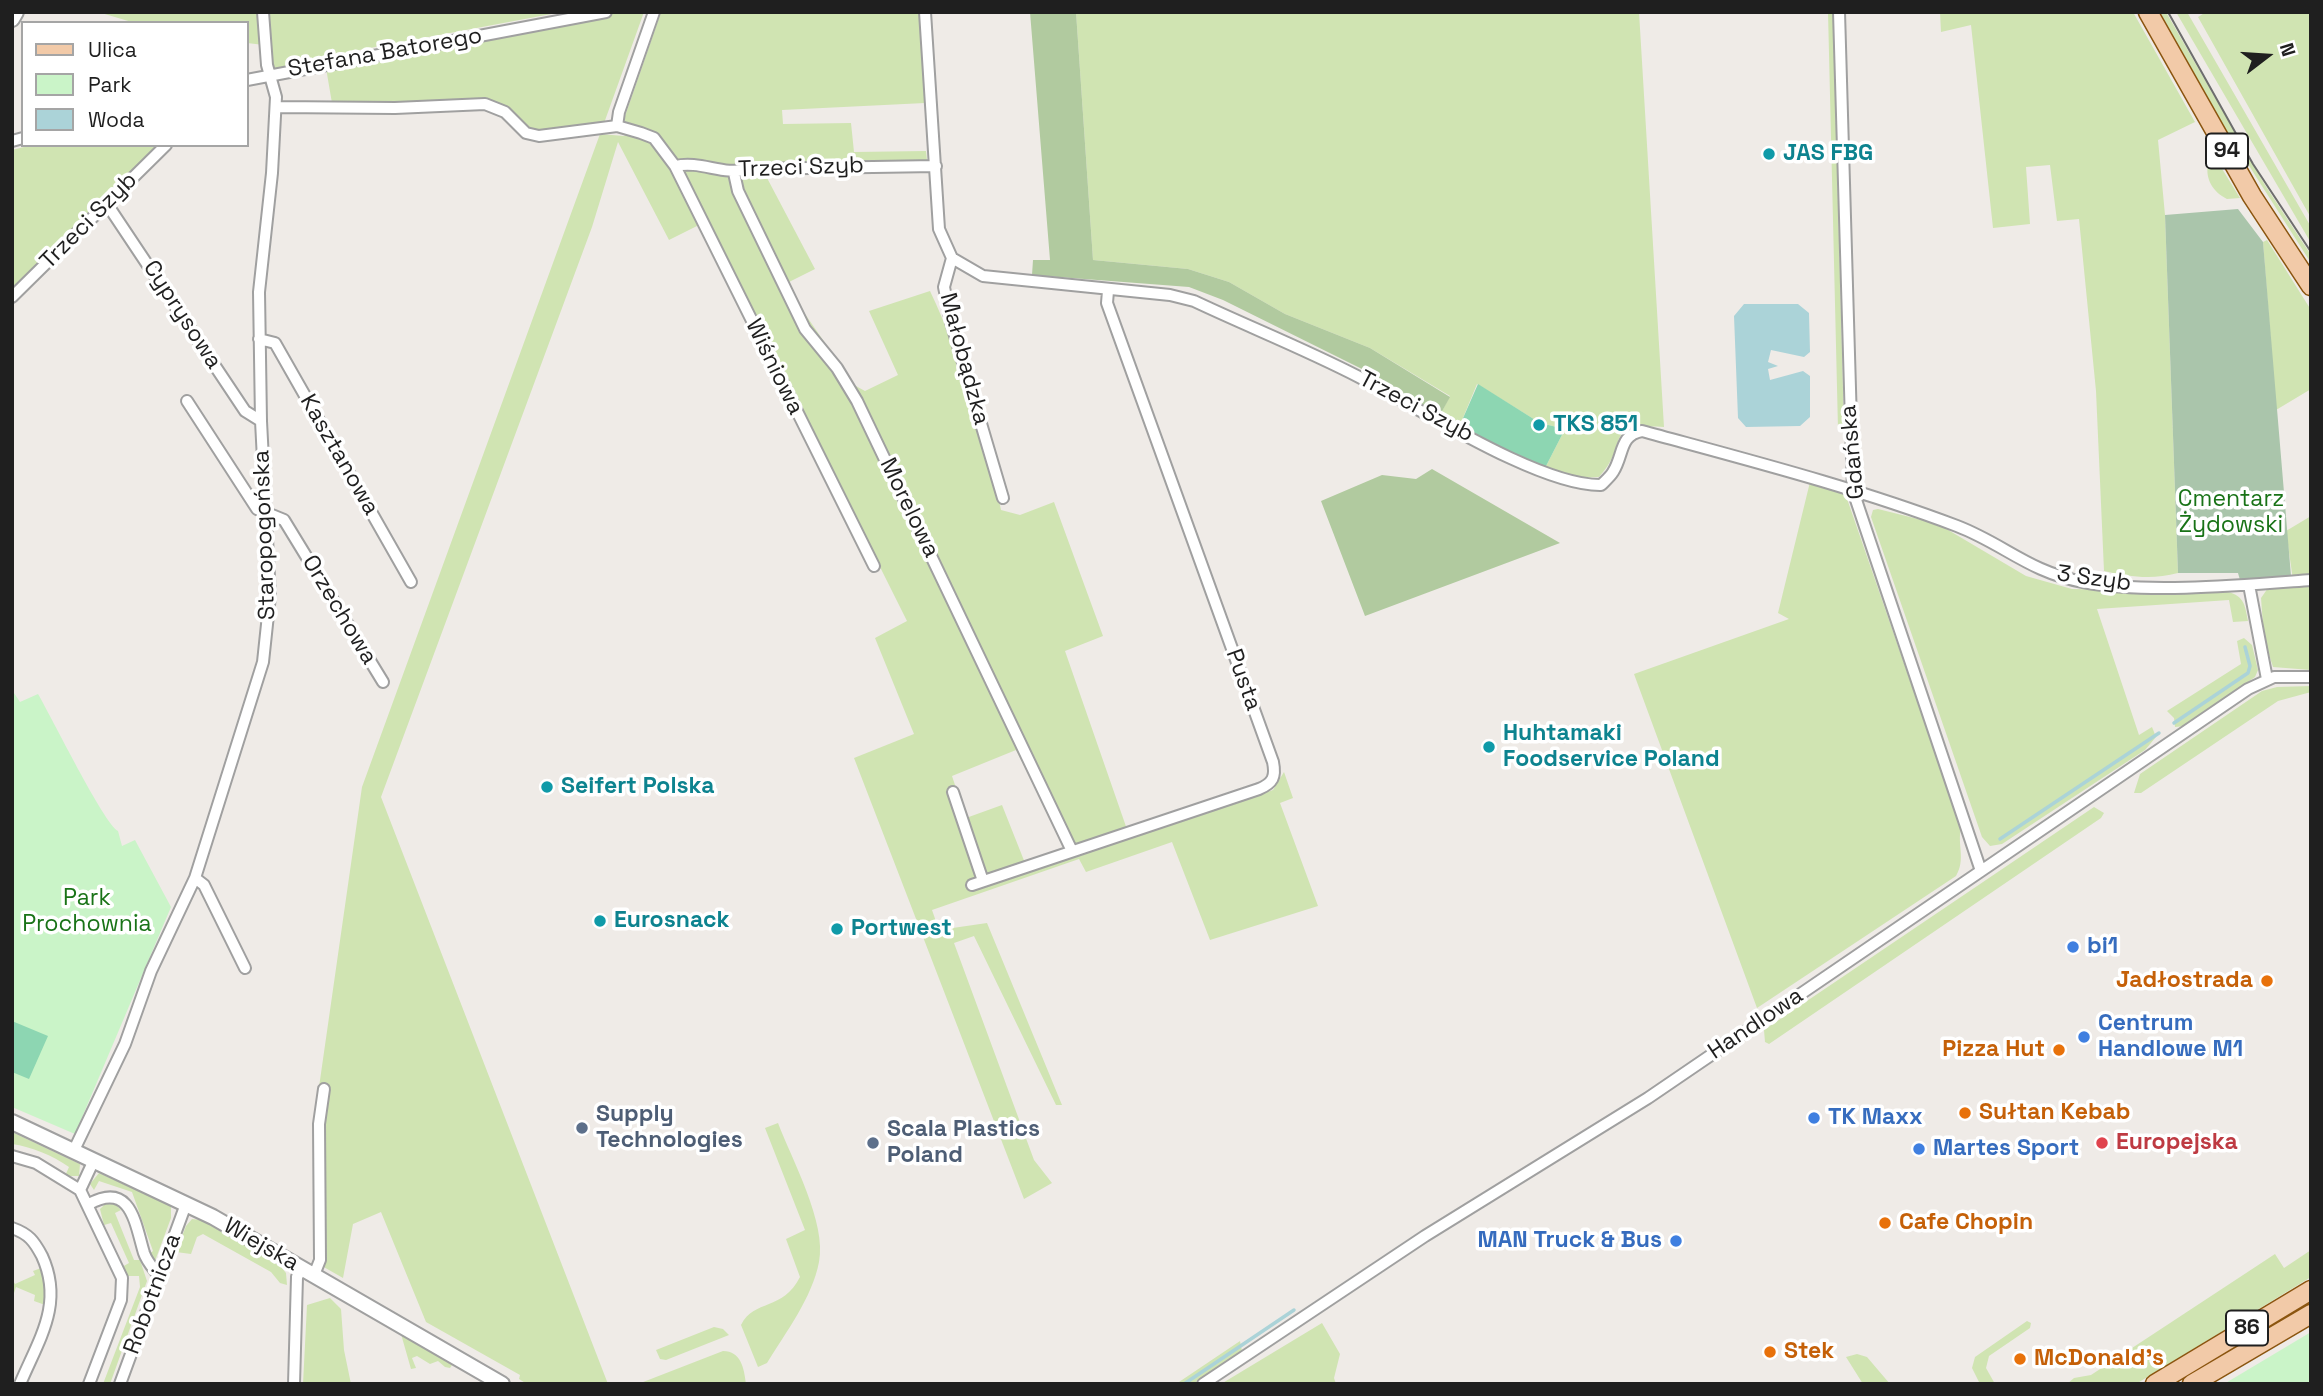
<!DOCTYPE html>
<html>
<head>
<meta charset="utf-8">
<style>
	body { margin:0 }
	#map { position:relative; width:2323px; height:1396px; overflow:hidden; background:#efebe7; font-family:"Space Grotesk",sans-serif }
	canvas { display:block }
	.frame { position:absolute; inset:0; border:14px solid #1f1f1f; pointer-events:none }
	.legend { position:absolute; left:21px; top:21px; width:228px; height:126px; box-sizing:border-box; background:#fff; border:2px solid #a5a5a5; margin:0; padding:9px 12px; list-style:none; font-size:21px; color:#1f1f1f }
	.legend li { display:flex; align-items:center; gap:14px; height:35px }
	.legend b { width:35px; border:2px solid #a5a5a5 }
	.north { position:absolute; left:2232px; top:21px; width:70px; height:70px; -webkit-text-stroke:5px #fff; paint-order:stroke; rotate:73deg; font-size:19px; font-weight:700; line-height:28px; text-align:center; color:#1f1f1f }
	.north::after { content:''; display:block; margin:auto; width:24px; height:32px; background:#1f1f1f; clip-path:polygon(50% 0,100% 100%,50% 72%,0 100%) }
</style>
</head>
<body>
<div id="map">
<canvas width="2323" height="1396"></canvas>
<div class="frame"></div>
<ul class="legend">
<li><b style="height:9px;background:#f2caa8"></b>Ulica</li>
<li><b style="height:19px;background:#caf4c8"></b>Park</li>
<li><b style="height:19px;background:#abd3d8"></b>Woda</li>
</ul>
<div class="north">N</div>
</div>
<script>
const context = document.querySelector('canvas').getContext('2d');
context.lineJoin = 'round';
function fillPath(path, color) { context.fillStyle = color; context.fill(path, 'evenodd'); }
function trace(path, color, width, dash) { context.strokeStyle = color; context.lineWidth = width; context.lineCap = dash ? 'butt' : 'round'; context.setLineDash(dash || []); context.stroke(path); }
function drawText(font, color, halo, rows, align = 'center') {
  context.font = font + ' "Space Grotesk",sans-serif'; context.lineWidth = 7; context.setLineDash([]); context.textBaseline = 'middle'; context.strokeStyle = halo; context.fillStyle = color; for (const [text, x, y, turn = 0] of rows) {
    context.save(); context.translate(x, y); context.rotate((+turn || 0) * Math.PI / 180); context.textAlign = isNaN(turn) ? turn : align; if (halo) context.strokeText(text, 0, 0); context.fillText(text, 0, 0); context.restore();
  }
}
const grass = new Path2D(`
	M98,12H562L322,57L265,72L264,45L247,43V23H135Z
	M609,12H644L603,126L531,136L485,104L333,109L326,68Z
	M661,12H920L925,103L782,110L783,124L851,123L854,152L926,151L928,170L766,176L815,269L789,282L805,314L854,385L865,391L898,375L869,311L930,291C962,359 987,436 1001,510L1020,515L1054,502L1103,636L1065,651L1130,838L1273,790L1284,772L1293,798L1280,803L1318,906L1210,940L1172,842L1086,872L1079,859L932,910L939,930L987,923L1062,1105H1056L974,936L954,943L1034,1160L1052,1183L1024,1199L854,758L914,734L875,638L907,621L707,221L669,240L618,142L592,227L381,797L608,1384H527L519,1379L520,1375L426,1322L381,1212L353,1224L343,1278L315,1262L314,1122L362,787L600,134L624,136L632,130L624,123L625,116ZM1016,750L1067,850L1025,863L1002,805L966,818L952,776Z
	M1076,12H1639L1664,427C1600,423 1631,443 1599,477L1580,478L1545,468L1565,429L1540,423L1477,384L1460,425L1440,415L1450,396L1370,348L1285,314L1229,282L1188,269L1093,260Z
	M1828,12H1833L1844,429H1838Z
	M1940,12H2133L2195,122L2158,140L2165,215L2178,573C2152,580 2130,577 2104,571L2096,391L2079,219L2057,221L2050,165L2026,167L2030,224L1993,228L1971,25L1941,32Z
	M2160,12H2166L2265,185L2311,255V263L2225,128Z
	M2176,12H2187L2311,227V243Z
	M2206,12H2311V218L2198,17Z
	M32,145H157L12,289V150Z
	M2216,159L2240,198L2227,199C2213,192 2205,179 2208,164Z
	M2267,240L2311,310V389L2276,410L2263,242Z
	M1810,482L1844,490L1961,828C1957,845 1966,859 1956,876L1757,1008L1634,674L1789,619L1778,613Z
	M1878,509L1938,524L2026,576L2072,589L2228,592C2244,596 2245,605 2248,621L2233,622L2229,600L2097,609L2139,735L2152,727L2156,737L2145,750L2002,844L1990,846L1982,837L1871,517L1873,510Z
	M2311,516V670L2273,667L2264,639L2261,598L2268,588L2294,587L2286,531Z
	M2244,638L2252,645L2258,670L2255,677L2185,726L2175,727L2174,718L2167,711L2241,664L2237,641Z
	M2311,686V692L2278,701L2141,793H2134L2140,774L2262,691L2277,687Z
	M2094,807L2104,813L2101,818L1769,1044L1765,1042L1764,1030Z
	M778,1123C792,1160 827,1223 819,1262C812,1298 786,1332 767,1363L758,1367L741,1325C754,1299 783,1311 800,1277L786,1239L805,1230L765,1128Z
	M12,1132L80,1164L79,1176H65L69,1167C52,1155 32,1147 12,1144Z
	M99,1173L171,1206V1218L155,1261L149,1254L153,1251L132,1192L99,1181L94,1190L90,1184Z
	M113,1202L121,1210L115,1213L134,1260H140L147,1281L110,1384H103L140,1287L139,1276H126L122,1267L129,1263L111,1223L104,1225L100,1209L106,1203Z
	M192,1219L201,1220L278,1263L286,1273L287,1285L280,1283L271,1272L203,1234L197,1237L191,1254L176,1252L186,1226Z
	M2311,1250V1277L2136,1384H2067L2074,1378L2091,1375L2275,1254L2284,1268Z
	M41,1268L48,1306L34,1301L35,1295L16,1287L12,1299V1279L15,1284L35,1275L33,1271Z
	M330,1298L341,1309L344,1350L351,1384H303L307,1305Z
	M2027,1321L2031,1323L2030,1328L1989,1356L1986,1368L1995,1384H1980L1972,1368L1975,1357Z
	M1322,1323L1340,1354L1334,1378L1336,1384H1221Z
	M714,1327L723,1329L729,1335L666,1360L660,1359L656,1350Z
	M401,1334L452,1365L450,1368L445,1367L438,1361L430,1364L417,1356L412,1358L416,1368L411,1369Z
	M1240,1341L1242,1351L1193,1384H1176Z
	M723,1351C741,1351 744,1368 746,1384H638Z
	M1857,1354L1867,1357L1890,1384H1863L1846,1357Z`);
const forest = new Path2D(`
	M1030,12H1076L1093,260L1188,269L1229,282L1285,314L1370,348L1450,397L1440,415L1366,371L1223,300L1189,287L1032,275L1033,260H1050Z
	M1432,469L1560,543L1365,616L1321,501L1382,475L1416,479Z`);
const cemetery = new Path2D(`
	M2238,209L2263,242L2291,576L2240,580L2238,573H2178L2165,215Z`);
const park = new Path2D(`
	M12,690L20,702L38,694C51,716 104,824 118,831L122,846L135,840L171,907L75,1134L12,1107Z
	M2311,1332V1384H2224Z`);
const pitch = new Path2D(`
	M1478,384L1540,423L1565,429L1545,468L1509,453L1460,425Z
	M12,1021L48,1036L29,1079L12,1072Z`);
const water = new Path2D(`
	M1744,304H1798L1809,313L1810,352L1804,357L1771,350L1768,362L1778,366L1768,369L1770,380L1803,371L1810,376V417L1800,426L1746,427L1738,418L1734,316Z`);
const stream = new Path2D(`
	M2174,723L2248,673L2250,666L2245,647
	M2000,839L2159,733
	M1184,1384L1294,1310`);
const minor = new Path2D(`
	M925,12L939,229L952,258L983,276L1170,295L1194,301C1249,327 1305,349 1359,377C1418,407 1539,486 1601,485C1605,481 1610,477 1613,472C1624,455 1619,435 1642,431C1748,460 1854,487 1957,526C2004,544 2029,572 2083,582C2148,594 2244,585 2311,580
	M1839,12L1853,491L1981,871
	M247,80L606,12
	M276,107L395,108L485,104L505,112L526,133L539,136L617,126L641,133L654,138L675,166L874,566
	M617,126L619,112L654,12
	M12,141L23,138
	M675,166C701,160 723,176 747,169L936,166
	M734,173L738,191L805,329L837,368L857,401L1072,851
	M107,204L245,411L261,421
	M952,258L944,287L951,322L1003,498
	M12,297L166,145
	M259,339L275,343L411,582
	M187,401L257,509L284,520L383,682
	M2249,585L2267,679
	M953,792L983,881
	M195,878L204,885L245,968
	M972,885L1259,789C1273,783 1276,777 1273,762L1107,303L1108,291
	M74,1150L125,1044L151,971L195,878L263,662L270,596L261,421L259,292L272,173L276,97L267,65L263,12
	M12,1156L36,1163L80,1190L122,1278L121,1300L89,1384
	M80,1190L94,1160
	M89,1204C131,1181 135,1223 144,1253C147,1262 154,1269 159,1276
	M12,1228C29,1234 34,1241 42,1256C64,1304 39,1339 20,1384
	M314,1275L320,1260L319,1124L324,1089
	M120,1384L186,1204
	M294,1384L297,1277L302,1268
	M1203,1384L1425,1236L1648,1098L2248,689L2274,677H2311`);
const tertiary = new Path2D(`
	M12,19L16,12
	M12,1122L213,1217L502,1384`);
const primary = new Path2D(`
	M2148,12L2252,196L2311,286
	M2155,1384L2311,1290
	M2192,1384L2311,1314`);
const tram = new Path2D(`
	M2168,12L2253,164L2311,252`);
const markers = [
	[1769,154,7,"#0f9aa8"],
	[1539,425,7,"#0f9aa8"],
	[1489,747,7,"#0f9aa8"],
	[547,787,7,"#0f9aa8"],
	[600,921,7,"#0f9aa8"],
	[837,929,7,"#0f9aa8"],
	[2073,947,7,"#3f7fe0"],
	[2267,981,7,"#e8710a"],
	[2084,1037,7,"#3f7fe0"],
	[2059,1050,7,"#e8710a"],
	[1965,1113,7,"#e8710a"],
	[1814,1118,7,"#3f7fe0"],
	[582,1128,7,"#5c6f8a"],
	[873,1143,7,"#5c6f8a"],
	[2102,1143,7,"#e0444e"],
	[1919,1149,7,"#3f7fe0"],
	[1885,1223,7,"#e8710a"],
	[1676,1241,7,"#3f7fe0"],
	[1770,1352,7,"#e8710a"],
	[2020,1359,7,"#e8710a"]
];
const shields = [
	[2227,151,42],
	[2247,1328,42]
];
const shieldNames = [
	["94",2227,151],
	["86",2247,1328]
];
const streetNames = [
	["Stefana Batorego",385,53,-10],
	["Trzeci Szyb",801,168,-2],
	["Trzeci Szyb",89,221,-45],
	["Cyprysowa",182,315,57],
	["Małobądzka",964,359,75],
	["Wiśniowa",774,367,64],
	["Trzeci Szyb",1416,407,28],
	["Gdańska",1853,452,-95],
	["Kasztanowa",339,455,60],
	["Morelowa",909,508,64],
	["Staropogońska",265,535,-92],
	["3 Szyb",2094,579,8],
	["Orzechowa",339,610,59],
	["Pusta",1243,680,70],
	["Handlowa",1756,1024,-34],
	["Wiejska",261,1245,30],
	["Robotnicza",153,1294,-70]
];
const cultureNames = [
	["JAS FBG",1783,154],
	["TKS 851",1553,425],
	["Huhtamaki",1503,734],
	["Foodservice Poland",1503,760],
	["Seifert Polska",561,787],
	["Eurosnack",614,921],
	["Portwest",851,929]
];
const parkNames = [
	["Cmentarz",2231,500],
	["Żydowski",2231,526],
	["Park",87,899],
	["Prochownia",87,925]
];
const shopNames = [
	["bi1",2087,947],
	["Centrum",2098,1024],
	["Handlowe M1",2098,1050],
	["TK Maxx",1828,1118],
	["Martes Sport",1933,1149],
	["MAN Truck & Bus",1662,1241,"right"]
];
const foodNames = [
	["Jadłostrada",2253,981,"right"],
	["Pizza Hut",2045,1050,"right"],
	["Sułtan Kebab",1979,1113],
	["Cafe Chopin",1899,1223],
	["Stek",1784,1352],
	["McDonald's",2034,1359]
];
const serviceNames = [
	["Supply",596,1115],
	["Technologies",596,1141],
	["Scala Plastics",887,1130],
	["Poland",887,1156]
];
const healthNames = [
	["Europejska",2116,1143]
];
fillPath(grass, '#d0e4b2');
fillPath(forest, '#b1ca9f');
fillPath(cemetery, '#aac5ab');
fillPath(park, '#caf4c8');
fillPath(pitch, '#8dd6b2');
fillPath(water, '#abd3d8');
trace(stream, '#abd3d8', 3.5);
trace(minor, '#a0a0a0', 14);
trace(tertiary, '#a0a0a0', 18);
trace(primary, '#8b550f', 21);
trace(minor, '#fff', 10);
trace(tertiary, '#fff', 14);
trace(primary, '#f2caa8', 18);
trace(tram, '#6d6d6d', 2);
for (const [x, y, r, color] of markers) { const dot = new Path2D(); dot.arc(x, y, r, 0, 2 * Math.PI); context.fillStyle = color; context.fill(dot); trace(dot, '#fff', 2.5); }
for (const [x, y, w] of shields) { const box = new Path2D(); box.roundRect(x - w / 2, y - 17.5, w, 35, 5); context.fillStyle = '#fff'; context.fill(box); trace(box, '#1f1f1f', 2); }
drawText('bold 21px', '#1f1f1f', null, shieldNames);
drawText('23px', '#1f1f1f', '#fff', streetNames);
drawText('bold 23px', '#0d838f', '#fff', cultureNames, 'left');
drawText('23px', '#197317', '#fff', parkNames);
drawText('bold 23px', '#366cbe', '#fff', shopNames, 'left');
drawText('bold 23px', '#c56008', '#fff', foodNames, 'left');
drawText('bold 23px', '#4e5e75', '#fff', serviceNames, 'left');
drawText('bold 23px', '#be3a42', '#fff', healthNames, 'left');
</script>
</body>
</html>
